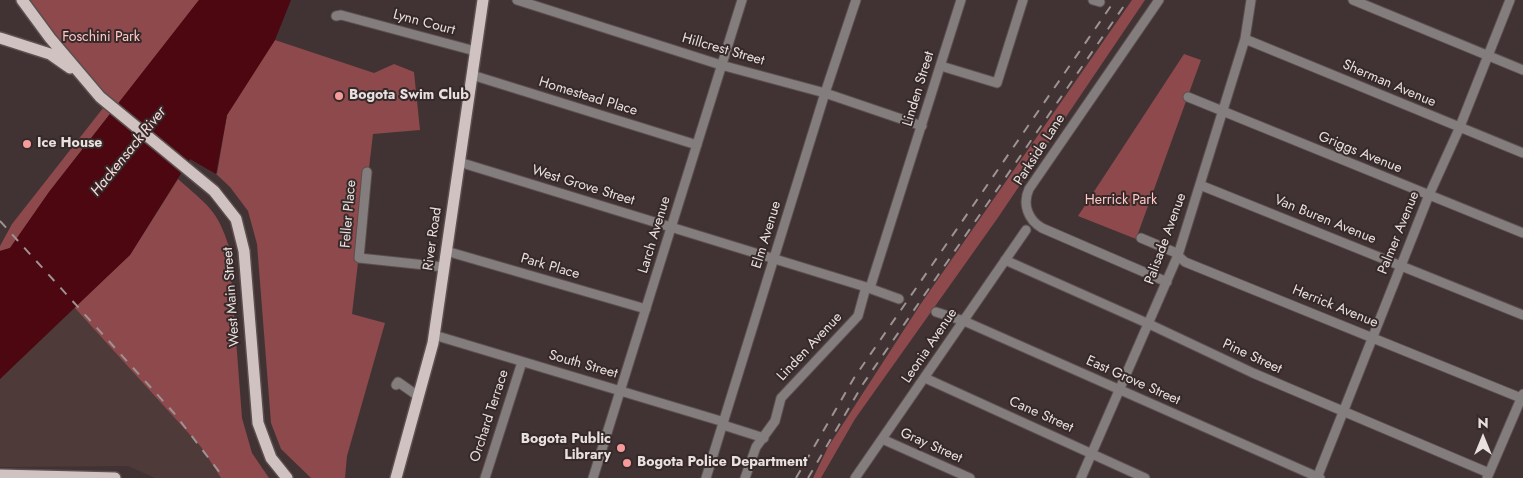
<!DOCTYPE html>
<html>
<head>
<meta charset="utf-8">
<style>
	body { margin:0 }
	#map { position:relative; width:1523px; height:478px; overflow:hidden; background:#413333; font-family:Jost,sans-serif }
	canvas { display:block }
	.north { position:absolute; left:1458px; top:413px; width:50px; height:50px; -webkit-text-stroke:4px #362929; paint-order:stroke; rotate:0deg; font-size:14px; font-weight:700; line-height:20px; text-align:center; color:#e9e0e0 }
	.north::after { content:''; display:block; margin:auto; width:18px; height:22px; background:#e9e0e0; clip-path:polygon(50% 0,100% 100%,50% 72%,0 100%) }
</style>
</head>
<body>
<div id="map">
<canvas width="1523" height="478"></canvas>
<div class="north">N</div>
</div>
<script>
const context = document.querySelector('canvas').getContext('2d');
context.lineJoin = 'round';
function fillPath(path, color) { context.fillStyle = color; context.fill(path, 'evenodd'); }
function trace(path, color, width, dash) { context.strokeStyle = color; context.lineWidth = width; context.lineCap = dash ? 'butt' : 'round'; context.setLineDash(dash || []); context.stroke(path); }
function drawText(font, color, halo, rows, align = 'center') {
  context.font = font + ' Jost,sans-serif'; context.lineWidth = 4; context.setLineDash([]); context.textBaseline = 'middle'; context.strokeStyle = halo; context.fillStyle = color; for (const [text, x, y, turn = 0] of rows) {
    context.save(); context.translate(x, y); context.rotate((+turn || 0) * Math.PI / 180); context.textAlign = isNaN(turn) ? turn : align; if (halo) context.strokeText(text, 0, 0); context.fillText(text, 0, 0); context.restore();
  }
}
const built = new Path2D(`
	M74,307L201,447L221,478H155L128,466L0,467V379Z`);
const green = new Path2D(`
	M22,0H199L49,192L10,248L0,251V246L12,224L107,103Z
	M1132,0H1145L997,219L855,419L821,478H813L828,447L920,305Z
	M275,40L374,73L394,64L414,72L420,130L373,134L352,314L385,323L347,456L345,478H311L281,449L271,423L257,244L248,211L230,187L215,173L217,174L227,115Z
	M1184,54L1201,60L1136,239L1078,216Z
	M178,179C206,204 218,210 229,247L242,418L252,453L269,478H221L201,447L74,307L130,255Z`);
const water = new Path2D(`
	M199,0H291L275,40L227,115L216,174L190,159L130,255L0,379V251L10,248L49,192Z`);
const minor = new Path2D(`
	M517,0L721,65L825,93L922,126
	M1093,0L1100,2
	M1159,0L1029,189C1022,204 1028,220 1042,228L1167,282
	M1353,0L1523,70
	M336,16L341,15L475,51
	M1245,39L1523,153
	M941,66L997,83L1023,0
	M472,75L697,145
	M1188,97L1523,233
	M459,162L866,287L899,299
	M367,172L359,258L444,267
	M1200,185L1523,315
	M1141,238L1174,252L1185,262L1521,398
	M446,251L646,309
	M1005,260L1149,324L1253,373L1489,473
	M870,288L961,0
	M936,312L964,321L1320,478
	M434,335L724,422
	M925,378L1145,478
	M396,385L398,382L418,396
	M723,425L764,438
	M882,439L970,478
	M485,478L522,362
	M593,478L742,0
	M706,478L825,93L856,0
	M745,478L756,447L775,421L781,398L858,316L866,287
	M855,478L1026,230
	M1081,478L1178,255L1245,39L1251,0
	M1317,478L1429,195L1459,129L1510,0
	M1487,478L1523,394`);
const major = new Path2D(`
	M22,0L50,38L100,97L214,191L236,219L244,251L258,423L271,458L287,478
	M0,38L50,54L70,68
	M0,475L115,478
	M396,478L433,343L483,0`);
const rail = new Path2D(`
	M0,221L174,413L224,478
	M796,478L854,378L1115,0
	M808,478L863,384L1128,0`);
const markers = [
	[339,96,5,"#f59b9b"],
	[27,144,5,"#f59b9b"],
	[621,448,5,"#f59b9b"],
	[627,463,5,"#f59b9b"]
];
const streetNames = [
	["Lynn Court",424,23,15],
	["Hillcrest Street",723,50,16],
	["Sherman Avenue",1389,84,23],
	["Linden Street",919,89,-73],
	["Homestead Place",588,97,17],
	["Parkside Lane",1040,150,-57],
	["Griggs Avenue",1360,153,22],
	["West Grove Street",583,186,17],
	["Feller Place",349,214,-85],
	["Van Buren Avenue",1325,220,22],
	["Palmer Avenue",1399,233,-68],
	["Larch Avenue",655,235,-73],
	["Elm Avenue",767,235,-73],
	["River Road",433,239,-82],
	["Palisade Avenue",1166,239,-70],
	["Park Place",550,267,16],
	["West Main Street",232,297,-94],
	["Herrick Avenue",1335,307,22],
	["Leonia Avenue",930,346,-56],
	["Linden Avenue",810,347,-47],
	["Pine Street",1252,357,25],
	["South Street",583,365,16],
	["East Grove Street",1133,381,24],
	["Cane Street",1041,415,24],
	["Orchard Terrace",490,416,-72],
	["Gray Street",931,446,24]
];
const parkNames = [
	["Foschini Park",101,38],
	["Herrick Park",1121,201]
];
const poiNames = [
	["Bogota Swim Club",349,96],
	["Ice House",37,144],
	["Bogota Public",611,440,"right"],
	["Library",611,456,"right"],
	["Bogota Police Department",637,463]
];
const waterNames = [
	["Hackensack River",129,152,-51]
];
fillPath(built, '#4f3a3a');
fillPath(green, '#8d494b');
fillPath(water, '#4c0711');
trace(minor, '#5c4f4f', 11);
trace(major, '#5c4f4f', 14);
trace(minor, '#847d7d', 9);
trace(major, '#d0c2c1', 11);
trace(rail, '#9e9393', 2, [9, 9]);
for (const [x, y, r, color] of markers) { const dot = new Path2D(); dot.arc(x, y, r, 0, 2 * Math.PI); context.fillStyle = color; context.fill(dot); trace(dot, '#362929', 2); }
drawText('14px', '#e9e0e0', '#362929', streetNames);
drawText('14px', '#ffc9c8', '#362929', parkNames);
drawText('bold 14px', '#e9e0e0', '#362929', poiNames, 'left');
drawText('italic 15px', '#f8dcdb', '#362929', waterNames);
</script>
</body>
</html>
